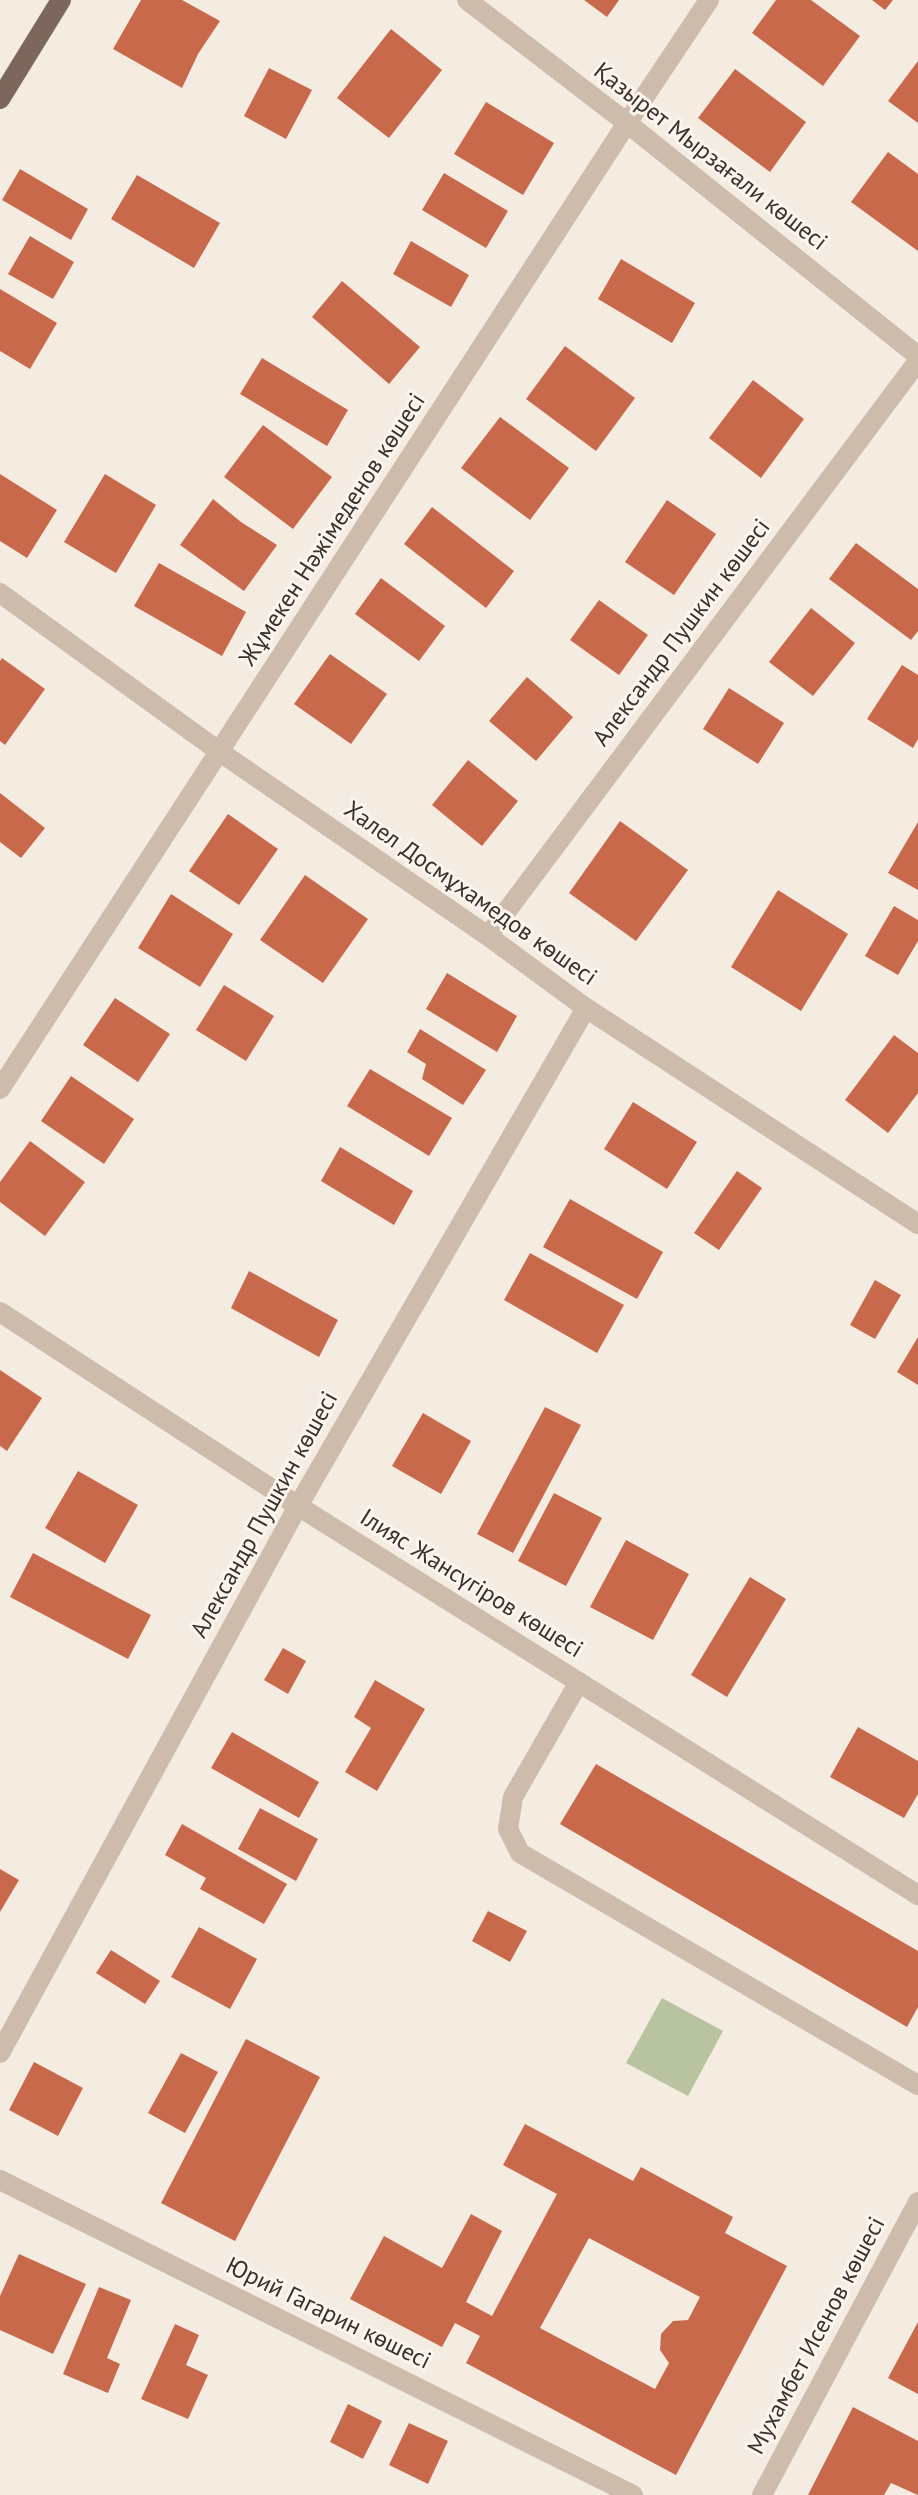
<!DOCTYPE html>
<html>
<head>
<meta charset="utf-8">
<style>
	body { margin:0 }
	canvas { display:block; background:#f4ebe1 }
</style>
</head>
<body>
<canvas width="918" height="2495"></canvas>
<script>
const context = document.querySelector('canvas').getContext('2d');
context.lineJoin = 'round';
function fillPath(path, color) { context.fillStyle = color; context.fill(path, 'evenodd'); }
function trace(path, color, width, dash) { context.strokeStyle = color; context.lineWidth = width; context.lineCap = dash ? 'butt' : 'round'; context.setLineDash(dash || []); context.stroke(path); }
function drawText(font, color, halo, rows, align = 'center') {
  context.font = font + ' "PT Sans",sans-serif'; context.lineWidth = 6; context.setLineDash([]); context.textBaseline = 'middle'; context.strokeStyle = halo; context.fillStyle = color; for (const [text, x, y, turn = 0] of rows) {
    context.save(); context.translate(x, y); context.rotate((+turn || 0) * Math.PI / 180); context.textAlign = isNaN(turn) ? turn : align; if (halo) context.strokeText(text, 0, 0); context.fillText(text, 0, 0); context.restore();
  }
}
const green = new Path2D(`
	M662,1998L723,2031L688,2096L626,2063Z`);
const building = new Path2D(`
	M141,0H182L220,21L198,54L182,88L113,49Z
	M584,0H619L607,17Z
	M776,0H811L860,36L823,86L752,33Z
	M872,0H893L885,10Z
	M391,29L442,70L389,138L337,98Z
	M918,61V123L888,101Z
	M269,68L312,90L286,139L244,116Z
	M735,69L806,122L770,172L698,118Z
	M486,102L554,143L523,195L454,154Z
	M888,152L918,174V251L851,202Z
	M20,169L88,209L71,240L2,200Z
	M444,173L508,211L486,248L422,210Z
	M137,175L220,223L194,268L111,219Z
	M30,236L74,262L53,299L8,274Z
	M411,241L469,275L451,307L393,274Z
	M621,259L695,303L672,343L598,299Z
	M342,281L420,347L389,384L312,317Z
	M0,289L57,323L30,369L0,351Z
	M565,346L635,398L596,451L526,399Z
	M262,358L348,410L327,446L240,394Z
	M753,380L804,419L761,478L709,438Z
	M500,417L569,468L530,520L461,468Z
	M263,425L332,477L293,529L224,477Z
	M0,474L57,510L27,558L0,541Z
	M105,474L156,505L116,573L64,542Z
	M213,499L241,522L277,545L244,591L180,545Z
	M667,500L716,534L674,595L625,562Z
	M432,507L514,571L486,608L404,544Z
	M856,543L918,589V631L911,640L829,579Z
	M159,563L246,612L222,656L134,606Z
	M381,578L445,626L419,661L355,614Z
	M599,600L648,635L619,675L570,640Z
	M811,608L855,643L813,696L769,662Z
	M330,654L387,694L351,744L294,704Z
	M2,658L45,689L5,745L0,741V661Z
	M902,665L918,675V739L913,748L867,719Z
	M527,677L573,717L536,761L489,721Z
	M729,688L784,723L758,764L703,729Z
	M468,760L518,801L482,846L432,805Z
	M0,793L45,828L21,858L0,842Z
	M228,814L278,849L239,905L189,871Z
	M620,821L688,870L636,941L569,893Z
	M918,822V890L888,873Z
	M305,875L368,919L323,983L260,940Z
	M778,890L848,934L801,1011L731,967Z
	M171,894L233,934L200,987L138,948Z
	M894,906L918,920V941L898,975L865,956Z
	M447,973L517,1016L497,1052L426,1009Z
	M224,985L274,1016L246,1061L196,1030Z
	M115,998L170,1034L138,1082L83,1045Z
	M420,1029L486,1070L463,1105L422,1079L426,1064L407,1052Z
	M894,1035L918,1053V1093L888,1133L845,1100Z
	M370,1069L452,1118L429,1156L347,1106Z
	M71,1076L134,1119L104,1164L41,1121Z
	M633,1102L697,1142L667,1189L604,1149Z
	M30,1141L85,1182L45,1236L0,1202V1182Z
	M340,1147L413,1191L394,1225L321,1181Z
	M737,1171L762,1188L719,1250L694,1233Z
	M570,1199L663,1252L637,1299L543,1247Z
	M530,1253L624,1305L597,1353L504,1300Z
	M249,1271L338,1320L319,1357L231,1308Z
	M875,1280L901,1295L875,1339L850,1325Z
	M918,1337V1385L897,1372Z
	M0,1370L42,1398L7,1451L0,1446Z
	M545,1407L581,1425L513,1553L477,1534Z
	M423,1413L471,1441L441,1494L392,1466Z
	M78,1471L138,1505L105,1563L45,1528Z
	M554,1493L602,1518L566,1586L518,1561Z
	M626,1540L689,1574L653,1640L590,1607Z
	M33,1553L151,1615L128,1659L10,1597Z
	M750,1577L786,1599L727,1697L691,1675Z
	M283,1648L306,1661L288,1694L264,1680Z
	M375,1680L425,1709L377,1791L345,1772L371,1728L354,1717Z
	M858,1727L918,1761V1794L904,1818L830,1777Z
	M232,1732L319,1782L299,1818L211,1768Z
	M596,1764L918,1951V2007L907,2027L560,1824Z
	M260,1808L318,1839L296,1881L238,1849Z
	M182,1824L287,1884L264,1924L200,1889L206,1878L165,1855Z
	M0,1869L19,1880L0,1912Z
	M488,1911L527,1931L510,1962L472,1941Z
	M199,1927L257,1959L230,2009L171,1977Z
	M111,1950L160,1981L145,2004L96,1973Z
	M246,2039L320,2077L235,2241L161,2203Z
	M181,2053L218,2072L185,2133L148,2113Z
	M34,2062L83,2088L58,2136L9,2110Z
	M525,2124L633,2181L641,2167L733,2217L725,2233L787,2266L676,2475L466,2363L480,2336L455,2323L442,2347L350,2299L384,2236L442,2268L471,2214L502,2231L466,2302L492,2316L557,2194L503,2165ZM589,2238L700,2297L688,2320L673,2321L661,2334L660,2350L669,2363L655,2389L540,2328Z
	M19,2254L86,2284L53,2354L0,2330V2296Z
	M99,2287L131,2300L107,2358L120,2364L108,2393L63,2374Z
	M918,2322V2394L888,2378Z
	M175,2324L199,2335L186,2365L208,2375L188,2419L141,2399Z
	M348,2404L382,2421L363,2459L330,2442Z
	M853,2407L918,2441V2495L891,2483L884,2495H808Z
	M409,2423L448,2441L428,2484L389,2465Z`);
const minor = new Path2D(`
	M467,0L627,123L918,356
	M0,593L220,752L488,936L586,1008L918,1224
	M488,936L918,361
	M0,1089L627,123L709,0
	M0,1312L298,1506L918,1895
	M579,1682L513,1797L508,1829L520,1853L918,2085
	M0,2053L298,1506L586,1008
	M0,2180L633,2495
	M762,2495L918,2202`);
const major = new Path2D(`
	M0,99L61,0`);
const streetNames = [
	["Қазырет Мырзағали көшесі",710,157,38],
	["Жұмекен Нәжімеденов көшесі",333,530,-57],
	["Александр Пушкин көшесі",682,633,-53],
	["Халел Досмұхамедов көшесі",470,894,35],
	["Александр Пушкин көшесі",265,1515,-61],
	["Ілияс Жансүгіров көшесі",471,1584,32],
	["Юрий Гагарин көшесі",328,2314,26],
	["Мухамбет Исенов көшесі",817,2336,-62]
];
fillPath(green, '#b8c4a0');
fillPath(building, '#c8694b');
trace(minor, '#cdbbac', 20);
trace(major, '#7d675c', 20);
drawText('24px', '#3b302b', '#fbf5ee', streetNames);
</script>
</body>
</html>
